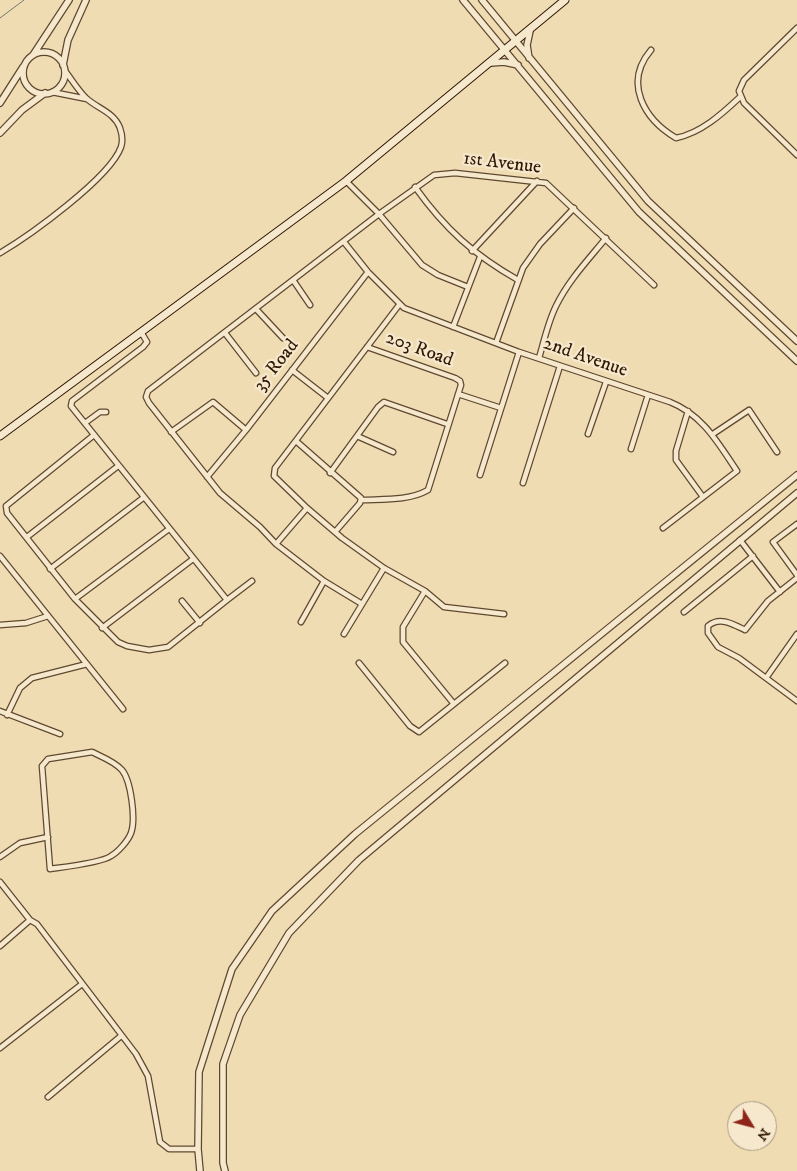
<!DOCTYPE html>
<html>
<head>
<meta charset="utf-8">
<style>
	body { margin:0 }
	#map { position:relative; width:797px; height:1171px; overflow:hidden; background:#f0dcb2; font-family:"IM FELL DW Pica",serif }
	canvas { display:block }
	.north { position:absolute; left:727px; top:1101px; width:50px; height:50px; box-sizing:border-box; background:#f5e8cd; border:1px solid #a6947d; border-radius:50%; rotate:127deg; font-size:14px; font-weight:700; line-height:20px; text-align:center; color:#2f1704 }
	.north::after { content:''; display:block; margin:auto; width:18px; height:22px; background:#8f2418; clip-path:polygon(50% 0,100% 100%,50% 72%,0 100%) }
</style>
</head>
<body>
<div id="map">
<canvas width="797" height="1171"></canvas>
<div class="north">N</div>
</div>
<script>
const context = document.querySelector('canvas').getContext('2d');
context.lineJoin = 'round';
function trace(path, color, width, dash) { context.strokeStyle = color; context.lineWidth = width; context.lineCap = dash ? 'butt' : 'round'; context.setLineDash(dash || []); context.stroke(path); }
function drawText(font, color, halo, rows, align = 'center') {
  context.font = font + ' "IM FELL DW Pica",serif'; context.lineWidth = 4.5; context.setLineDash([]); context.textBaseline = 'middle'; context.strokeStyle = halo; context.fillStyle = color; for (const [text, x, y, turn = 0] of rows) {
    context.save(); context.translate(x, y); context.rotate((+turn || 0) * Math.PI / 180); context.textAlign = isNaN(turn) ? turn : align; if (halo) context.strokeText(text, 0, 0); context.fillText(text, 0, 0); context.restore();
  }
}
const stream = new Path2D(`
	M0,18L24,0`);
const minor = new Path2D(`
	M797,28L744,80L739,91L744,103L797,155
	M651,50C623,83 644,119 676,138C701,133 722,114 740,97
	M52,92L87,99
	M346,181L379,214L422,265L438,275L468,287
	M415,187C445,229 474,255 518,280
	M344,242L368,272L404,308L519,352L670,402C703,415 718,443 737,471L663,528
	M472,251L537,181
	M0,253C29,236 110,178 121,147C123,141 122,134 120,128C114,112 98,109 86,98C78,90 72,80 65,71
	M293,280L310,305
	M399,305L275,468L274,476L307,508L342,538L384,568L425,591L444,607L504,614
	M256,309L283,338
	M453,327L480,257
	M141,332L147,342L143,347L72,401L71,406L227,600L252,581
	M225,333L256,373
	M496,343L523,268L540,244L574,208
	M539,358C544,341 548,322 556,306C568,281 588,260 606,238
	M292,370L328,398
	M458,394L501,408
	M688,411L676,451V460L703,497
	M85,423L100,412H106
	M171,432L213,402L246,430
	M588,434L606,382
	M713,434L749,410L777,452
	M94,435L6,506L7,513L75,599L118,642L127,646L149,650L168,647L227,600
	M357,436L393,452
	M296,441L361,498L360,503L335,532
	M631,449L648,395
	M330,473L378,407L384,402L447,424
	M480,475L519,352
	M207,477L246,430L368,272
	M523,483L560,366
	M362,500C383,499 409,501 428,490L461,385L460,381L455,378L367,347
	M797,524L773,542L797,575
	M27,537L118,466
	M740,540L780,592
	M276,544L307,508
	M0,556L123,709
	M50,569L143,498
	M797,578L768,601L745,630C733,624 720,616 708,626V633L718,647L739,658L797,701
	M425,591L403,627V642L454,704
	M75,599L169,529
	M182,601L200,623
	M362,604L324,581L276,544L260,527L220,493L149,403L146,397L148,391L379,214L434,175L455,173L546,183L654,285
	M684,612L753,556
	M301,622L324,581
	M0,625L26,623L48,616
	M102,628L193,559
	M344,634L384,568
	M359,663L410,726L419,732L505,663
	M766,678L797,634
	M0,711L60,734
	M7,715L20,688L32,678L87,664
	M92,752C102,757 114,761 122,770C131,781 136,819 131,833C128,841 118,852 111,856C101,863 64,867 50,869L42,766L48,759Z
	M0,857L20,843L48,837
	M0,882L30,920
	M0,946L30,920L37,924L136,1054L148,1076L160,1142L169,1149H198
	M0,1048L82,984
	M48,1097L121,1036`);
const tertiary = new Path2D(`
	M463,0L639,212L797,361
	M482,0L648,201L797,341
	M23 73a21 21 0 1 1 42 0a21 21 0 1 1-42 0Z
	M33,55L69,0
	M529,58L527,45L530,31
	M491,63L504,62L518,65
	M63,65L68,40L86,0
	M0,103L23,67
	M0,133L22,110L45,93
	M200,1171L198,1149L199,1072L232,969L272,911L355,834L797,475
	M225,1171L223,1163V1064L240,1015L289,933L359,860L797,493`);
const secondary = new Path2D(`
	M0,436L346,181L565,0`);
const streetNames = [
	["1st Avenue",502,164,7],
	["203 Road",419,350,20],
	["2nd Avenue",585,358,19],
	["35 Road",277,366,-52]
];
trace(stream, '#72786f', 1);
trace(minor, '#5f4830', 7);
trace(tertiary, '#5f4830', 8);
trace(secondary, '#2f1704', 9);
trace(minor, '#f5e8cd', 4.5);
trace(tertiary, '#f5e8cd', 5.5);
trace(secondary, '#f5e8cd', 7);
drawText('19px', '#2f1704', '#f5e8cd', streetNames);
</script>
</body>
</html>
